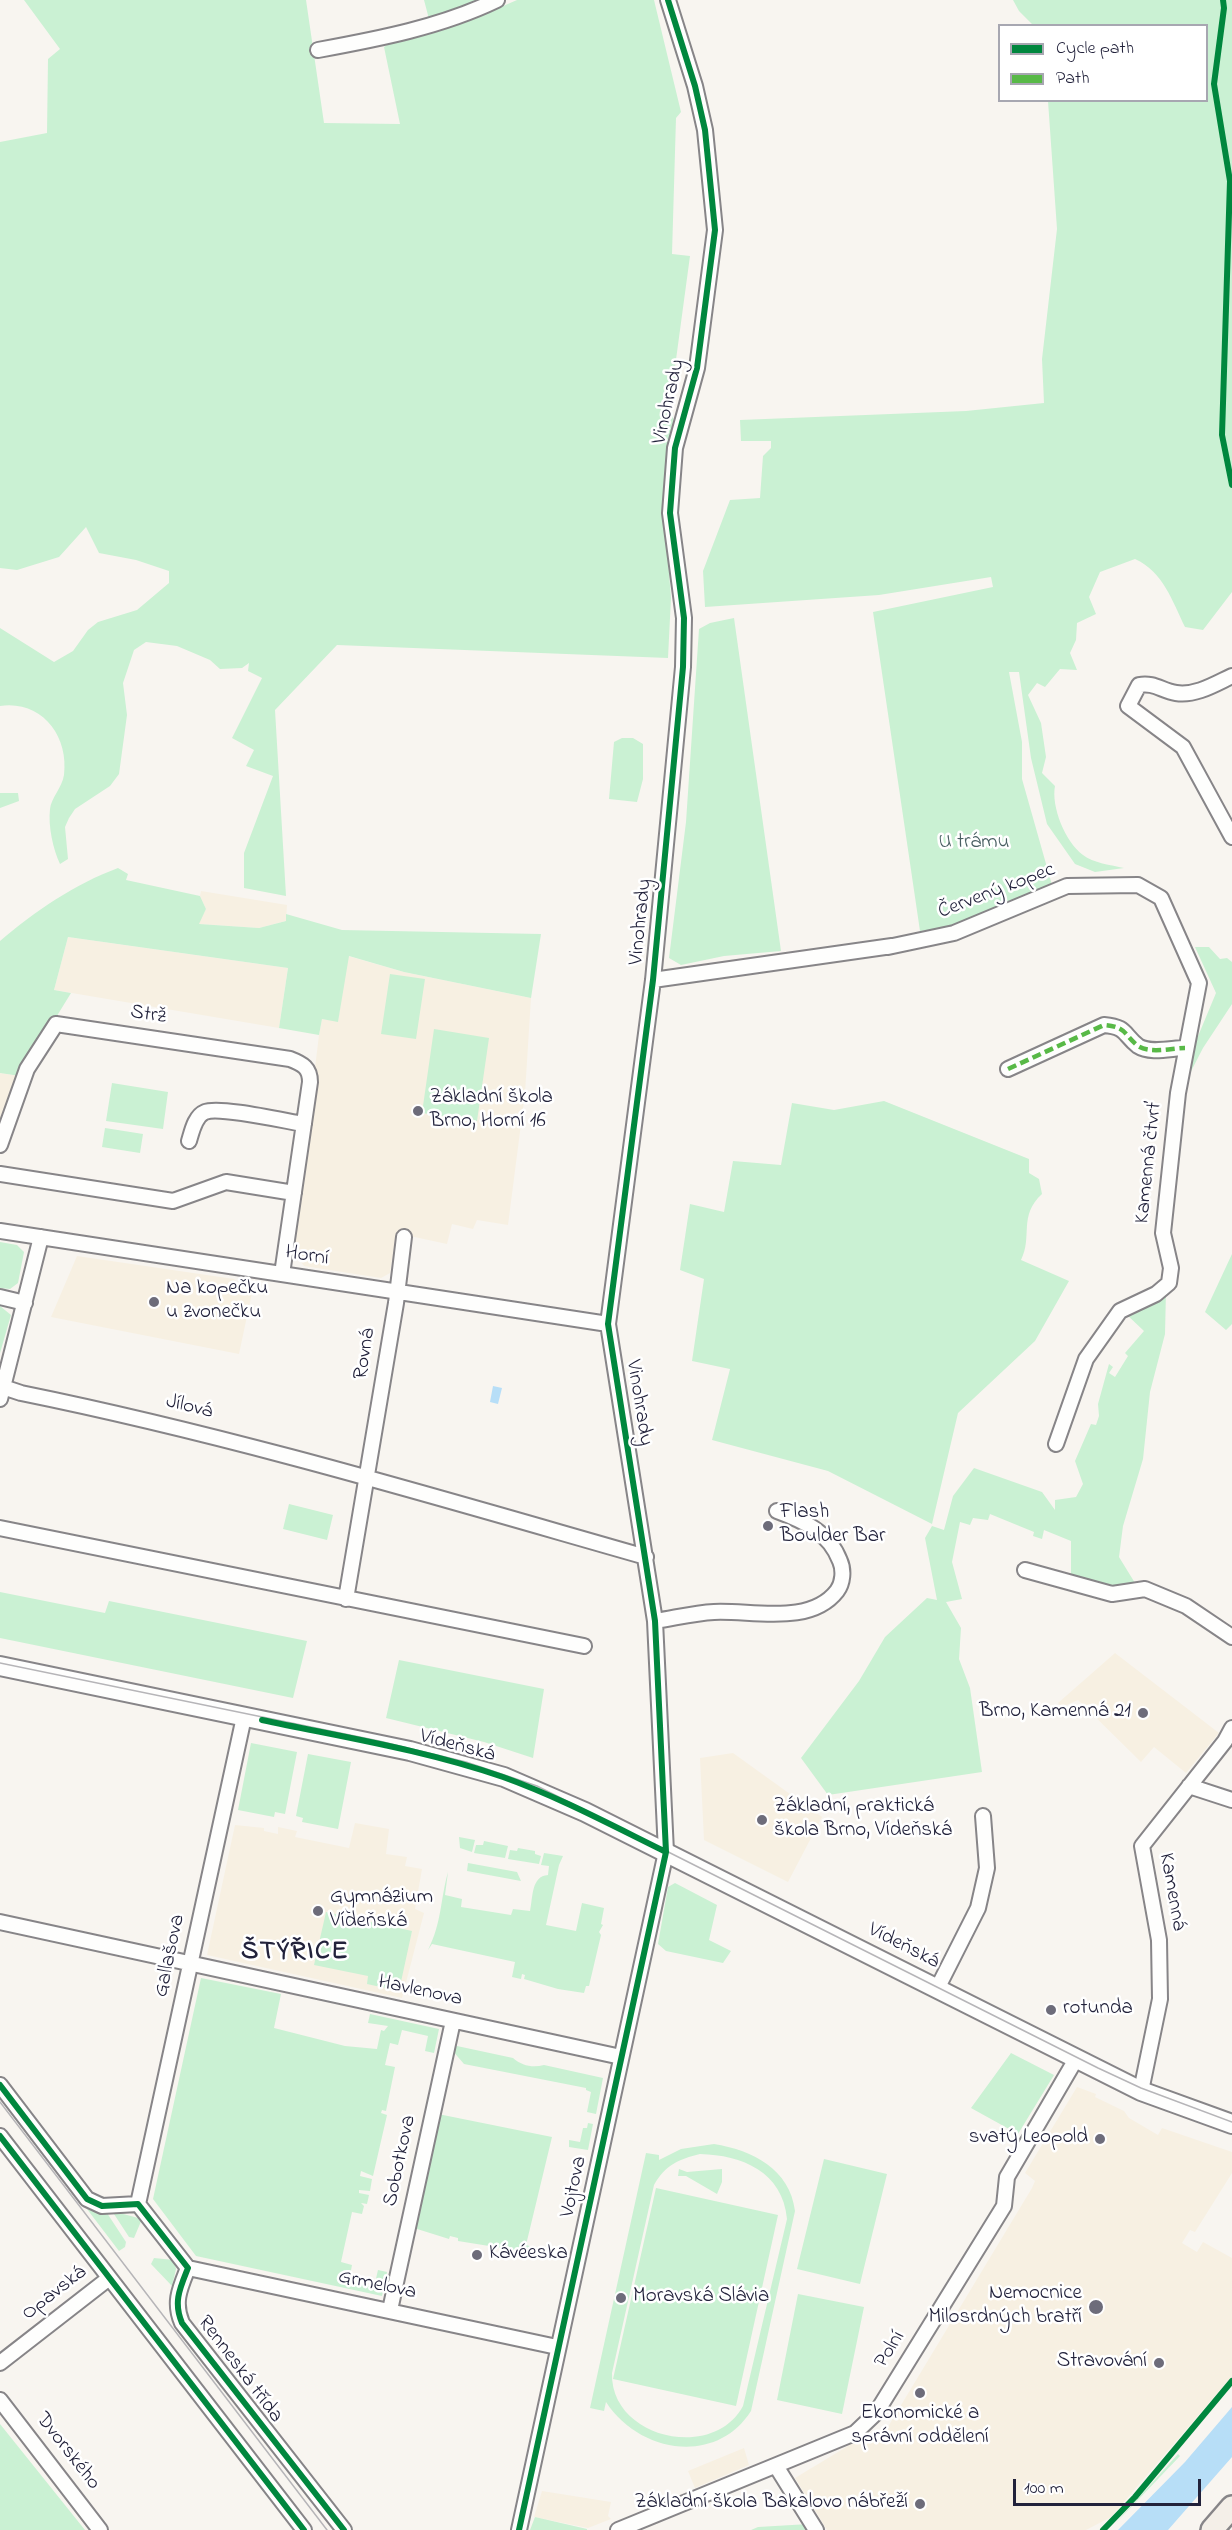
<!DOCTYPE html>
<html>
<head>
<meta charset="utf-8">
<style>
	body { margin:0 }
	#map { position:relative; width:1232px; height:2530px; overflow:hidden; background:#f8f5f0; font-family:"Indie Flower",sans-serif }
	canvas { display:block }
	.legend { position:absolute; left:998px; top:24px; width:210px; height:78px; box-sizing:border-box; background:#fff; border:2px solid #a7a7b1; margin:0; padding:8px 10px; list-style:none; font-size:18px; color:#22223b }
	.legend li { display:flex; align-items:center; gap:12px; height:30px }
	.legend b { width:30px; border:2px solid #a7a7b1 }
	.scale { position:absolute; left:1013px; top:2479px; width:188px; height:27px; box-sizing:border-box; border:3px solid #22223b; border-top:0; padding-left:8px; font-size:18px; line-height:21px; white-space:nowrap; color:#22223b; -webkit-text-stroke:4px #fff; paint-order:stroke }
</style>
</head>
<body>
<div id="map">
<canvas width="1232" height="2530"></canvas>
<ul class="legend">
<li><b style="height:8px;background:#00873e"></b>Cycle path</li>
<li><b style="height:8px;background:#58b947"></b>Path</li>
</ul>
<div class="scale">100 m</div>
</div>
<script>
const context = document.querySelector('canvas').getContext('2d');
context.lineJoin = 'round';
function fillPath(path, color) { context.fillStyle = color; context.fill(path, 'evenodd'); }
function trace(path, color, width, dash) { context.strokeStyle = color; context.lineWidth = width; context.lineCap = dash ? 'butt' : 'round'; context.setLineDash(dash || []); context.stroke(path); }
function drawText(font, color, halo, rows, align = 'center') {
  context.font = font + ' "Indie Flower",sans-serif'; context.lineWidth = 5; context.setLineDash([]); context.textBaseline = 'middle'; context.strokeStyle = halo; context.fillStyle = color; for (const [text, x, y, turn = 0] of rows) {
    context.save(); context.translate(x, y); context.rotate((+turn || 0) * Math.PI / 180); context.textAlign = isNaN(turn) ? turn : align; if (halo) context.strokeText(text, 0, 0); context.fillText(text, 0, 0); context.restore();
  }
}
const built = new Path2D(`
	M201,891L287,905L286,921L259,928L198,924L206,909L200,896Z
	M68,937L288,968L279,1028L54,990Z
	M348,956L404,972L531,998L525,1093L508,1225L477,1220L473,1229L452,1224L447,1244L396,1233L390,1273L381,1278L304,1266L294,1253L309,1129L317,1082L315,1068L319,1035L322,1019L338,1021Z
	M0,1073L20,1076L0,1128Z
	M77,1256L234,1279L239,1285L253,1288L239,1354L51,1317Z
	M1115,1653L1219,1733L1186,1773L1154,1747L1141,1762L1078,1700L1062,1707L1058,1703Z
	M733,1753L822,1817L788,1882L704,1840L700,1758Z
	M355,1823L389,1829L386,1854L407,1857L405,1866L422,1869L415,1909L424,1913L402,1998L207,1955L235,1825L264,1828V1831L278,1834V1827L297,1831L295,1837L349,1848Z
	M1077,2087L1096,2094L1095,2097L1124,2111L1129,2118L1158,2135L1162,2128L1232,2152V2173L1195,2232L1190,2230L1182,2243L1197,2252L1203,2242L1232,2258V2376L1111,2517L1086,2530H827L795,2478L853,2443L877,2440L883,2435L1032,2188L1035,2181L1025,2173Z
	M744,2448L749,2465L695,2488L688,2471Z
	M542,2491L611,2502L608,2516L611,2519L588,2528L534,2517Z`);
const green = new Path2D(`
	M24,0H306L324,123L400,124L384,47L390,43L478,17L517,0H654L681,112L676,118L672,254L690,256L675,367H682L671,405L674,424L665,478L664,510L671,598L668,658L337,645L275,710L286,896L244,888V853L273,776L246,766L254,750L232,738L262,678L248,671L249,663L242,668L220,669L210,660L177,646L146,642L134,650L123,683L127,715L119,774L110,786L75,809L69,818L65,827L68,859L60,864C53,849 48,826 50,809C51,798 62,788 64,775C69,735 41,700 0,706V628L54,662L73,651L88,630L98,622L137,610L169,583V571L136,560L99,553L86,527L59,557L17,570L0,568V142L47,133L48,59L60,49Z
	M424,0H481L429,19Z
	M1013,0H1232V592L1203,630L1185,627C1172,600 1163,572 1135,559L1100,572L1089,597L1096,614L1077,623L1076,640L1070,653L1077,670L1060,669L1045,687L1037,683L1028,695L1041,723L1046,757L1042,773L1055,786C1051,806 1065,842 1083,855C1093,863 1111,865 1124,868L1095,872L1075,864L1047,824L1031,758L1019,672H1009L1022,742V779L1052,885L944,928L920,931L873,612L993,587L991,577L879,595L705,607L703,571L730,500L760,498L763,456L771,448V441H741L740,420L966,411L1044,403L1042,359L1057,229L1048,101L1206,100V26L1033,25L1019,11Z
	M734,618L781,951L724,956L681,965L669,958L686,822L699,629L710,623Z
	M622,738H633L643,744V779L637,802L609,799L614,742Z
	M0,793H18L19,801L0,808Z
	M118,868L128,874L126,880L200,896L206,909L199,924L259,928L286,921V914L342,930L541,934L531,998L404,972L349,956L338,1022L322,1019L319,1035L279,1028L288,968L68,937L54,990L71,993L20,1076L0,1073V941C35,911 75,884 118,868Z
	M1195,947H1209L1220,959L1227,958L1232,962V1004L1203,1048L1185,1083L1191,1053L1216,993Z
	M390,974L425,979L416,1039L381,1034Z
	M434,1029L489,1038L477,1121L422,1113Z
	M112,1083L168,1092L163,1129L106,1121Z
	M884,1101L1029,1159V1173L1039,1179L1042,1194C1018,1216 1033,1236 1021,1260L1069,1281L1035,1341L958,1413L932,1524L828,1471L712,1440L730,1369L692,1361L704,1279L680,1270L690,1204L724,1212L733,1161L781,1165L792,1103L834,1110Z
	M105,1128L143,1134L140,1153L102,1147Z
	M0,1242L17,1245L24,1252L18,1283L10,1289L0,1288Z
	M1232,1254V1324L1226,1330L1205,1312Z
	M1166,1291L1165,1334L1150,1392L1143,1459L1123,1526L1119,1557L1135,1583L1110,1586L1071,1574V1541L1044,1530L1042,1539L1033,1536L1034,1532L990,1514L988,1520L973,1518L970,1525L960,1522L952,1562L962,1599L946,1602L961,1628L959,1659L970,1688L982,1772L828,1795L801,1758L859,1681L885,1637L927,1598L937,1600L925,1538L932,1526L944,1530L953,1496L974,1468L1042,1492L1055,1510V1500L1076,1497L1083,1484L1075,1461L1091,1424L1096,1425L1099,1416L1098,1404L1109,1364L1113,1367L1109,1373L1115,1377L1128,1356L1125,1353L1144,1331L1125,1313Z
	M0,1306L11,1315L0,1353Z
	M289,1504L333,1515L327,1540L283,1529Z
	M0,1592L105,1613L109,1601L307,1641L293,1698L0,1638Z
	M399,1660L544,1689L533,1758L484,1742L386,1718Z
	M251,1743L297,1752L285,1814L275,1812L274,1817L238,1810Z
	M308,1754L351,1762L338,1829L302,1822L303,1818L296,1816Z
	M459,1837L475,1840L472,1852L460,1848Z
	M484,1841L508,1846L505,1858L474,1853L476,1845H483Z
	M518,1848L535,1851V1854L541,1856L539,1864L508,1859L510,1850L517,1851Z
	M544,1853L563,1856L559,1865L546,1925L576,1931L582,1903L604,1908L601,1924L603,1925L599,1932L601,1935L589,1986H586L584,1993L558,1989L524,1979L525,1975L522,1974L521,1979L512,1977L515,1962L432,1944L428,1950L424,1966L428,1950C442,1922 440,1901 448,1872L445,1895L462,1899L461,1907L511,1915L513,1909L530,1911C533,1898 531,1876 548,1875L549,1866L541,1865Z
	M468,1863L517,1872L521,1881L467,1871Z
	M675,1883L717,1905L709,1940L731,1951L723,1963L666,1951L658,1944L668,1887Z
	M326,1912L412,1931L399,1991L367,1984L368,1976L314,1965Z
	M201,1978L281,1994L274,2028L345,2046L377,2049L381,2030L384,2031L388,2026L368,2023L370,2014L439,2029L434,2053L425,2051L428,2036L402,2030L398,2045L390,2043L385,2065L395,2067L386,2111L382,2110L381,2113L387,2115L373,2176L361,2171L360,2176L372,2179L370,2191L359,2190V2193L369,2195L367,2204L361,2203L364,2206L362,2214L352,2212L341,2262L352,2265L349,2281L374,2287L378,2270L387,2272L382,2296L196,2256L153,2199Z
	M457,2046L513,2058C522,2066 533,2068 544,2065L603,2078L596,2114L587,2112L591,2092L586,2090V2088L464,2064L452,2050Z
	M1011,2053L1054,2075L1018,2134L971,2108Z
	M0,2095L105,2210L126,2242L125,2247L119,2251Z
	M438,2114L552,2137L526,2245L536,2248L534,2257L514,2253V2250L458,2241V2238L450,2236L449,2239L414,2228Z
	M588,2123L593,2124L588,2150L569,2147V2140L580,2142L583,2128H587Z
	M714,2144C752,2150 790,2169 795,2211L751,2411C716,2466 639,2453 606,2402L604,2411L590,2408L646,2153L659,2155V2160L681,2149ZM700,2154C742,2155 783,2172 787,2219L743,2406C713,2462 610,2438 612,2373L654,2185C665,2165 679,2159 700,2154Z
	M824,2159L887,2174L860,2284L797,2269Z
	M679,2169L687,2172L722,2169V2182L717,2194L686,2176H678Z
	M656,2188L778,2215L736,2406L613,2379Z
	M112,2211L142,2219L134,2238L129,2237Z
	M154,2258L174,2260L176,2269L172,2286L151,2264Z
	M798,2294L864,2307L842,2414L777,2400Z
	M0,2424L85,2530H0Z
	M1178,2454L1180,2456L1114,2525Z
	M535,2517L587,2529V2530H530Z
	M809,2524L813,2530H751L758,2527Z`);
const water = new Path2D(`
	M493,1386L502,1388L498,1404L490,1402Z
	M1232,2407V2457L1168,2530H1118L1185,2462Z`);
const street = new Path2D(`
	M318,50C378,39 441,27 497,0
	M1232,676C1215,684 1196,696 1176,693C1162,691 1154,682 1139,685L1128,706L1183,747L1232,837
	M888,947L954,933L1067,886L1138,885L1161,898L1199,983L1178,1093L1163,1233L1171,1268L1169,1283L1156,1294L1120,1311L1086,1359L1056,1444
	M653,980L892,946
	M1008,1069L1104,1025C1127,1027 1123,1034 1138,1046C1150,1054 1172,1048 1185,1048
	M189,1141C192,1131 195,1116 205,1112C219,1106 285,1121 304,1124
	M0,1145L27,1069L56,1024L290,1059C303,1064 310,1068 310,1082L282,1274
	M0,1174L173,1201L226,1182L294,1193
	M0,1231L608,1324
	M0,1297L25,1303
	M0,1386L21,1393C233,1436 439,1498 646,1557
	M0,1399L41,1237
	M0,1528L584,1646
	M1025,1570L1112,1594L1145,1589L1186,1606L1232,1637
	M346,1599L396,1303L404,1237
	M655,1621C675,1618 694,1613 714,1612C752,1610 810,1626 837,1591C843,1583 844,1570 840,1561C829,1532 804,1521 777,1511
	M1189,1786L1232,1800
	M0,1922L621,2057
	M937,1989L978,1908L987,1868L983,1816
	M0,2085L87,2199L102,2206L138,2204
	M1141,2091L1160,1999L1159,1940L1142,1846L1225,1741L1232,1728
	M0,2136L304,2530
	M138,2204L244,1717
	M138,2204L188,2268
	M188,2268L557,2347
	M188,2268C180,2288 173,2302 182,2323L344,2530
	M390,2310L453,2021
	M0,2363L108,2279
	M0,2400L100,2530
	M776,2466L816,2530
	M519,2530L666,1852L655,1621L608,1324L653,980L683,667L684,618L670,513L675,448L697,368L715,230L705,130L695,86L668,0
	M618,2530L855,2433L876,2413L1004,2206L1007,2177L1076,2059`);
const secondary = new Path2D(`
	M0,1666L410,1751L504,1777L585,1812L1141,2091L1232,2124`);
const primary = new Path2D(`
	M1212,2530L1232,2507`);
const tram = new Path2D(`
	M0,1663L379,1741L466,1762L537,1786L1098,2068L1141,2088L1232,2122
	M0,2102L327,2530`);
const quiet = new Path2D(`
	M1008,1069L1104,1025C1127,1027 1123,1034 1138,1046C1150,1054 1172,1048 1185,1048`);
const cycleway = new Path2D(`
	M1223,0L1224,8L1214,84L1230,181L1222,435L1232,485
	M262,1720C342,1737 425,1750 503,1777C559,1797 613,1826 666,1852
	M0,2085L87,2199L102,2206L138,2204L188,2268C180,2288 173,2302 182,2323L344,2530
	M0,2136L304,2530
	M519,2530L666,1852L655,1621L608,1324L653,980L683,667L684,618L670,513L675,448L697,368L715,230L705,130L695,86L668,0
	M1103,2530L1135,2497L1232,2381`);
const markers = [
	[418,1111,6,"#6d6c7a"],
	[154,1302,6,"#6d6c7a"],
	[768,1526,6,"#6d6c7a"],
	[1143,1713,6,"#6d6c7a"],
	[762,1820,6,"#6d6c7a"],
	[318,1911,6,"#6d6c7a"],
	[1051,2010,6,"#6d6c7a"],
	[1100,2139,6,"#6d6c7a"],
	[477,2255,6,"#6d6c7a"],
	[621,2298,6,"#6d6c7a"],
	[1096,2307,8,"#6d6c7a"],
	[1159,2363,6,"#6d6c7a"],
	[920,2393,6,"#6d6c7a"],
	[920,2504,6,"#6d6c7a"]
];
const streetNames = [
	["Vinohrady",670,402,-77],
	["Červený kopec",997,892,-21],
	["Vinohrady",642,922,-84],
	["Strž",148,1016,9],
	["Kamenná čtvrť",1150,1163,-84],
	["Horní",307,1257,9],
	["Rovná",366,1354,-81],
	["Vinohrady",638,1403,81],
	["Jílová",189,1408,14],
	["Vídeňská",457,1747,15],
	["Kamenná",1171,1892,80],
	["Vídeňská",903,1947,27],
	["Gallašova",171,1956,-78],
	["Havlenova",420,1992,12],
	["Sobotkova",401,2161,-78],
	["Vojtova",575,2187,-78],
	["Grmelova",377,2286,12],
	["Opavská",55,2294,-38],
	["Polní",891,2350,-58],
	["Renneská třída",239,2370,53],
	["Dvorského",67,2452,52]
];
const parkNames = [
	["U trámu",974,844]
];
const poiNames = [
	["Základní škola",430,1099],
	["Brno, Horní 16",430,1123],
	["Na kopečku",166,1290],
	["u zvonečku",166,1314],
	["Flash",780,1514],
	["Boulder Bar",780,1538],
	["Brno, Kamenná 21",1131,1713,"right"],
	["Základní, praktická",774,1808],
	["škola Brno, Vídeňská",774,1832],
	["Gymnázium",330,1899],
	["Vídeňská",330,1923],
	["rotunda",1063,2010],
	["svatý Leopold",1088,2139,"right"],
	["Kávéeska",489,2255],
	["Nemocnice",1082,2295,"right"],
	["Milosrdných bratří",1082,2319,"right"],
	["Moravská Slávia",633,2298],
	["Stravování",1147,2363,"right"],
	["Ekonomické a",920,2415,"center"],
	["správní oddělení",920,2439,"center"],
	["Základní škola Bakalovo nábřeží",908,2504,"right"]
];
const districtNames = [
	["ŠTÝŘICE",295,1954]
];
fillPath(built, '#f7f0e2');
fillPath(green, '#caf1d3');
fillPath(water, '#b7def7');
trace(street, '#878588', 18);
trace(secondary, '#878588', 22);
trace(primary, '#878588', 26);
trace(street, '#fefefd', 14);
trace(secondary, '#fefefd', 18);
trace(primary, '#f4efe8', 21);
trace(tram, '#b6b5b8', 1.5);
trace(quiet, '#58b947', 4.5, [9, 4.5]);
trace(cycleway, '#00873e', 6);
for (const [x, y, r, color] of markers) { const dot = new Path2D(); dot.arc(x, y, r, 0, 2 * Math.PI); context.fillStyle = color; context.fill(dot); trace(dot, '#fff', 2); }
drawText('21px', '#22223b', '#fff', streetNames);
drawText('21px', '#495f62', '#fff', parkNames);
drawText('21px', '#22223b', '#fff', poiNames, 'left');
context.letterSpacing = '1.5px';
drawText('bold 27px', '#22223b', '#fff', districtNames);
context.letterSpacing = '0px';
</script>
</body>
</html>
